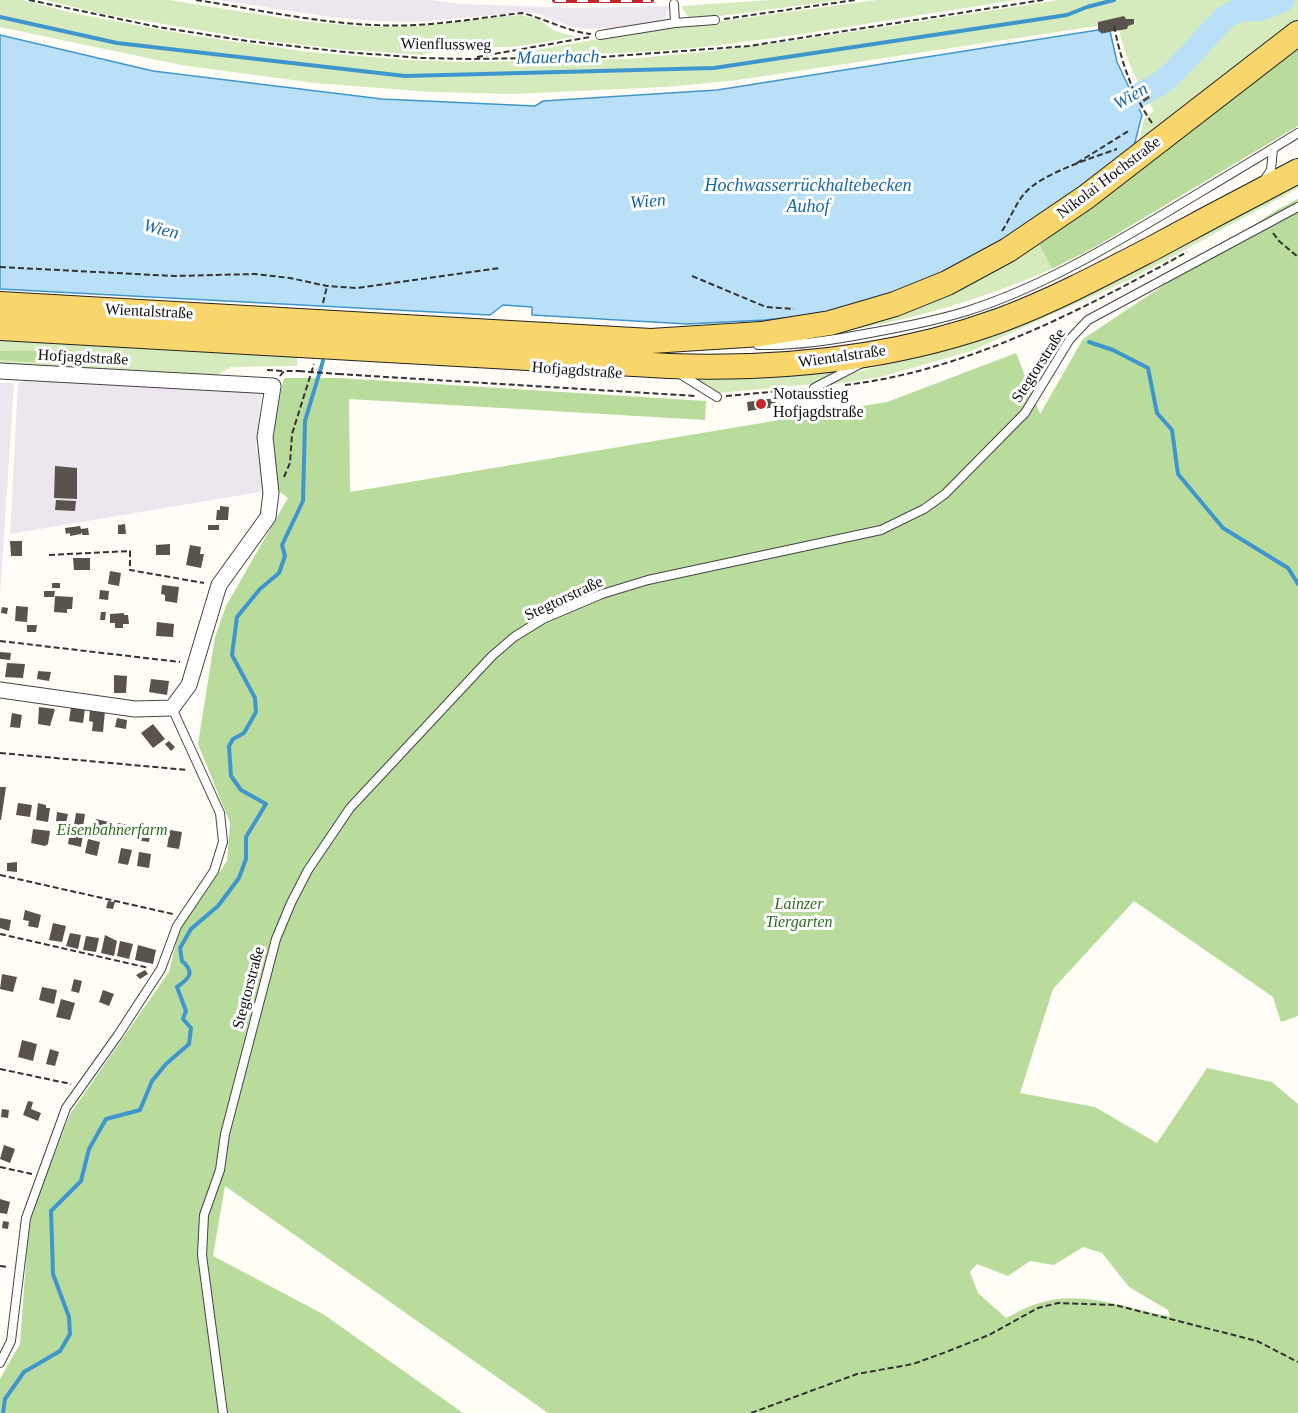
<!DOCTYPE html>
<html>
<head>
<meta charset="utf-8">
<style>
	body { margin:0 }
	canvas { display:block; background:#fffdf5 }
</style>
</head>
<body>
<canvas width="1298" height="1413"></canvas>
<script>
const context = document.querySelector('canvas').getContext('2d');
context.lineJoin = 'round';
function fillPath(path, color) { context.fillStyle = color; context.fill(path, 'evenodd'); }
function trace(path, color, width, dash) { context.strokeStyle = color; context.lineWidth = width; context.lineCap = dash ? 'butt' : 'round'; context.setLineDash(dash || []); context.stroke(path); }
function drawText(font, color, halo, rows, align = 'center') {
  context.font = font + ' "Times New Roman",serif'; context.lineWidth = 6; context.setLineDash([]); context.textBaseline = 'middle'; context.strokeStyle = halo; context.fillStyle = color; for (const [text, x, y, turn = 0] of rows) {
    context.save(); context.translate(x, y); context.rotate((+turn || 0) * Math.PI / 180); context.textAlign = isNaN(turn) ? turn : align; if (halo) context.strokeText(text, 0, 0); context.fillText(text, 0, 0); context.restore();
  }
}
const industrial = new Path2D(`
	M218,0H431L462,4L576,8L669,6L663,23L631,27L583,29L569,26L539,14L525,12L415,22L372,21L324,16Z
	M30,377L262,391L256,445L264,482L260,492L10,534L18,383Z
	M0,383H14L0,597Z`);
const green = new Path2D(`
	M0,0H22L77,14L196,36L309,52L407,60L466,62L626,59L704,52L791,41L1059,0H1298V20L1138,145L1144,119L1154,111C1138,85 1126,60 1119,30L1134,24L1135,22L1133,19H1126L1124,17L1099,22L1097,26L738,80L666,87L512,94L431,92L315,83L181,65L0,27Z
	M45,0H169L301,21L371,27L418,26L520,15L538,19L555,31L576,37L513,47L448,48L422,55L339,49L253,39L98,13Z
	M770,0H841L690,20L681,6Z
	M877,0H1016C923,14 830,31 736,43C661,53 584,55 508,55L632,33Z
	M1298,184V188L1133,278L971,351L881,377L828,385L860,371L965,344L1096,290L1169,254Z
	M1038,242L1052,269C982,299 918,318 842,332L841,329Z
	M0,338L297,357V366L231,367L208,380L0,365Z
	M845,369L814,384L719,393L694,377C744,379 796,379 845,369Z`);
const forest = new Path2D(`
	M1298,41V126L1095,247L1052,269L1038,242Z
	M1298,199V1016L1281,1022L1273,997L1134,901L1053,989L1020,1093L1095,1107L1157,1143L1207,1068L1272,1082L1298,1104V1413H548L225,1186L213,1256L323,1314L463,1413H0V1379L20,1344L29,1221L70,1114L169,972L179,931L227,861L230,823L198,744L215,637L226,606L288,498L280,492L275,478L270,434L284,378H339L706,401L705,420L349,399L350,492L887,402L1016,353L1040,414L1083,339L1275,211ZM1083,1247L1102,1253L1129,1287L1168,1310L1170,1316C1126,1309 1081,1288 1036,1304C1026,1307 1016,1313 1006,1318L978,1293L970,1272L977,1264L1008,1276L1030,1261L1054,1265Z
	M74,350L72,364L0,360V351Z`);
const water = new Path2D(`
	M1098,30L1102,33L1110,31L1117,62L1142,115L1134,146L1080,192L980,258L887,299L829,313L765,320L687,324L532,315V307L503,305L490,315L0,289V35L153,71L382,99L535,106L543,101L717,90Z`);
const stream = new Path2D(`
	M0,17L117,43L405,76L714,68L1067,15L1087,7L1114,0
	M1089,342L1113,350L1148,368L1157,413L1172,430L1178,474L1223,528L1288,568L1298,584
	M3,1413L5,1399L24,1372L60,1351L70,1334L69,1317L53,1274L51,1211L81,1181L89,1149L106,1119L140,1110L152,1081L166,1064L189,1044L191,1028L183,1019L186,1011L177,987C190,978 195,972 182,961L180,948L191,929L218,906L239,878L246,859V837L266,804L241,790L231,776L229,746L233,739L244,733L256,712L255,698L232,655L237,617L260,589L279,573L285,556L282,545L303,501L305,421L323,361`);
const river = new Path2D(`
	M1104,111L1125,103L1161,83L1175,71L1224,18L1239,10L1259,9L1283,0`);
const building = new Path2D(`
	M1124,16L1126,19H1134V24L1128,26L1127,29L1102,33L1098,30V22Z
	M1147,93L1150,98L1144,102L1141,97Z
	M775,398L776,407L748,411L747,402Z
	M55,466L77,468V499L54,498Z
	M56,500L76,501L75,511L55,510Z
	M220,506L229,507L228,520H216L217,510H220Z
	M125,524L126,534H118V525Z
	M208,525H219V530H208Z
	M80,526L81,529L88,528L89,535H82V532L81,534L70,536V533L66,534L65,528Z
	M10,541H22V556H11Z
	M170,544V555H156V545Z
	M190,545L201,547L200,554H204L201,568L186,565Z
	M73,558H90V570H74Z
	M110,571L121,573L119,586L108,584Z
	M52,583H60V588H52Z
	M162,585L179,587L177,603L165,601V595L161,594Z
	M100,590L109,591L108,600L99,599Z
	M44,591H55L54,597H44Z
	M55,596L73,597L72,609H67V613L54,612Z
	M16,606L28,607L27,622L15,621Z
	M2,607L8,608L7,614L1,613Z
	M101,612H106L105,620H100Z
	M124,613V615H128L129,624H123V628H115V623H110V614Z
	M157,622L174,624L173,637L156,636Z
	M27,625H37L36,632H27Z
	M0,652L11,653L10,660L0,659Z
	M7,663L25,664L23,678L5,677Z
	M38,671L51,672L49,681L37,679Z
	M114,675L127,676L126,693H114Z
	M151,679L169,681L167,695L149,692Z
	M39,707L55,709L50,726L38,724Z
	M71,707L85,709L83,723L69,721Z
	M90,709L105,711L103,732L92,731L93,722L89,721Z
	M12,713L22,715L20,728L10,727Z
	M117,718L127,720L126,729L115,727Z
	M153,724L165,739L153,748L141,733Z
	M169,741L175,747L171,751L165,744Z
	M0,787H6L1,820H0Z
	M18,803L32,805L30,817L16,815Z
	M38,803L46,805V808H50L48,822L36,820Z
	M57,812L68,814L66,823L56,822Z
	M76,813L85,814L83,827L74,825Z
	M96,819L109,822L106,835L93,832Z
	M118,823L128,825L125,838L115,836Z
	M137,828L151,829L149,842L136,840Z
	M33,829L50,831L48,844L45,846L31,843Z
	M170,830L182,832L179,849L167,847Z
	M70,832L83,835L81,847L68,844Z
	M88,839L100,842L97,856L85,853Z
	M121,848L132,850L128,865L118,863Z
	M139,852L151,854L149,868L137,866Z
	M17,862V872L7,871V863Z
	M108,901L115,902L113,909L106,908Z
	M25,910L41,915L38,928L28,926L29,921L23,920Z
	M0,918L11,920L9,931L0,928Z
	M53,923L66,926L62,942L49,940Z
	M70,933L81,935L78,949L66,946Z
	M105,935L117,941L114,956L101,953Z
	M86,936L99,938L96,952L83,950Z
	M120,941L133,944L129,959L117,956Z
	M138,945L156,950L153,964L135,960Z
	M145,970L148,974L140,979L136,975Z
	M2,974L17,977L13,992L0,989Z
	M74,979L82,981L79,993L71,991Z
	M42,987L57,990L54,1004L39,1000Z
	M103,990L114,994L109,1006L99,1002Z
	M61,999L75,1003L70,1020L56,1017Z
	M22,1040L37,1044L33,1061L18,1057Z
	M50,1049L59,1052L55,1066L46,1064Z
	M28,1101L33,1102L31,1109L41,1113L38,1121L23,1115Z
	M2,1109L9,1110L8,1118L1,1117Z
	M4,1145L15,1149L10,1163L0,1159Z
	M0,1199L10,1202L7,1214L0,1213Z
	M3,1221L9,1222L8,1229L2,1228Z`);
const path = new Path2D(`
	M29,0L158,27L247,41L345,52L422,58L469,59L602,57L749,46L1043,0
	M196,0C268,11 343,29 416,25C451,23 487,17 522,13C546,19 566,31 591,34
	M724,19L855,0
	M1114,26C1121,61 1132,94 1152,123
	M477,57L590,37
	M1077,163L1130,130
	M1002,231C1010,219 1015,205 1024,194C1040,174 1092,158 1117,149
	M1273,233L1279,241L1298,257
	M0,267L174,276L255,274L290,278L327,286L357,288L500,268
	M692,276L766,307L794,309
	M323,303L327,286
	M267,370L284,371
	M338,374L696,396
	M280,376L284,371H299
	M845,385C966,371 1082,310 1187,252
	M726,396L804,389
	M284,477L290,463L292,434L314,364
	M49,555L130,551V570L204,583
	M0,641L180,662
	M0,753L188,770
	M0,875L173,914
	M0,934L149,968
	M0,1069L71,1084
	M0,1167L32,1174
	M0,1266L9,1267
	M751,1413L857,1374L913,1364L946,1352L989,1335L1038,1308L1058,1303L1115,1305L1257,1341L1298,1362`);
const service = new Path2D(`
	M674,4L675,23
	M600,35L675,23L715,20
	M1265,179L1271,170L1273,149
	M758,345C796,346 833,340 870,333C903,327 935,321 967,311C1036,289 1100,252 1162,215C1207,188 1253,161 1298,133
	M680,374L717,397
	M814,388L860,364
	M0,1363L11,1341L26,1218L66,1108L118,1035L161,969L177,926L214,871L223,842L220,813L172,708
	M223,1413L202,1255L204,1215L220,1170L225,1134L276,939L291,903L308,870L350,808L492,656L514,637L543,619L602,594L648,580L881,530L924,509L945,494L1025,413L1070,339L1088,320L1298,207`);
const minor = new Path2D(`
	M0,371L273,386L265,437L271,493L268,517L219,585L189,685L172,708L135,709L0,690`);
const primary = new Path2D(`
	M0,304L651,341L761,334L830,323L895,304L947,283L1008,250L1086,197L1298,33
	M0,328L669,366C782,370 894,359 1001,320C1054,300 1103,274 1153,248C1201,222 1250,196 1298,171`);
const rail = new Path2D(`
	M555,0H651`);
const pathBridge = new Path2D(`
	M299,371L338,374`);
const markers = [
	[761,404,6,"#c4262e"]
];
const streetNames = [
	["Wienflussweg",446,45,1],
	["Nikolai Hochstraße",1109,178,-37],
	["Wientalstraße",149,312,3],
	["Wientalstraße",842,357,-8],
	["Hofjagdstraße",83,358,3],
	["Stegtorstraße",1039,366,-57],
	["Hofjagdstraße",577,371,4],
	["Stegtorstraße",564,599,-25],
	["Stegtorstraße",249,988,-75]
];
const poiNames = [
	["Notausstieg",773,395],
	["Hofjagdstraße",773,413]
];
const parkNames = [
	["Eisenbahnerfarm",112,831],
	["Lainzer",799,905],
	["Tiergarten",799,923]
];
const waterNames = [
	["Mauerbach",558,58,-1],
	["Wien",1131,97,-30],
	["Hochwasserrückhaltebecken",808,186],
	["Auhof",808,207],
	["Wien",648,202,-5],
	["Wien",161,230,14]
];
fillPath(industrial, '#eee6ef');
fillPath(green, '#d5ebbd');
fillPath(forest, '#b9dc9c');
fillPath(water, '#b9e0f7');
trace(water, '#3f96cf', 1.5);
trace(stream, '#3f96cf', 4);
trace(river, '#b9e0f7', 24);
fillPath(building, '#5a524d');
trace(service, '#444', 10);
trace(minor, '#444', 17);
trace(primary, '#222', 26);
trace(path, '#333', 2, [6, 3]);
trace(service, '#fff', 8);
trace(minor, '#fff', 15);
trace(primary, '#f9d66b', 24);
trace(rail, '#c4262e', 6);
trace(rail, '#fff', 4, [11]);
trace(pathBridge, '#333', 2, [6, 3]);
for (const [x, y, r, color] of markers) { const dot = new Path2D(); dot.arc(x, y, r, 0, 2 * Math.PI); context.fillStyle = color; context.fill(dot); trace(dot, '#fff', 2); }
drawText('16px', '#111', '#fff', streetNames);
drawText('16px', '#111', '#fff', poiNames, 'left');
drawText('italic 16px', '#2f6b1f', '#fff', parkNames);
drawText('italic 18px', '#1768a6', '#fff', waterNames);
</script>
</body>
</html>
